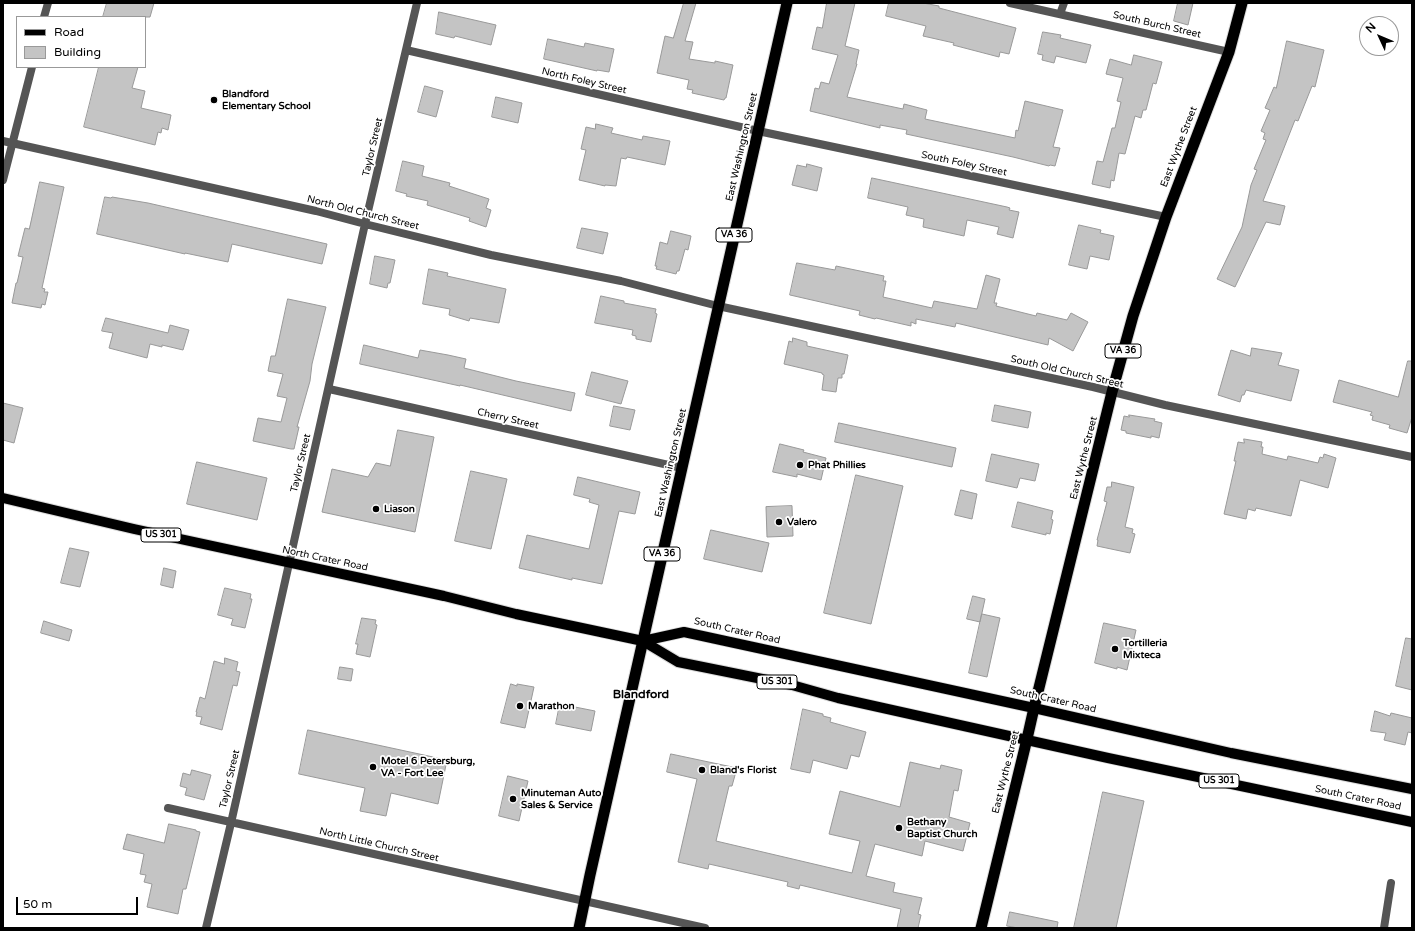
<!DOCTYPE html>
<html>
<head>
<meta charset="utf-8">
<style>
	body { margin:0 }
	#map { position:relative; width:1415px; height:931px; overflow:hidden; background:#fff; font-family:"Varela Round",sans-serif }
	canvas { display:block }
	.frame { position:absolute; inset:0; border:4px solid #000; pointer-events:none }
	.legend { position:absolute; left:16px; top:16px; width:130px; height:52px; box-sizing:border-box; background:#fff; border:1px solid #999; margin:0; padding:5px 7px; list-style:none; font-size:12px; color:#000 }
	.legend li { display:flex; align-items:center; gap:8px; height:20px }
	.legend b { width:20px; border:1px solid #999 }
	.north { position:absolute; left:1359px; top:16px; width:40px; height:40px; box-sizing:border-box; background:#fff; border:1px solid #999; border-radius:50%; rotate:314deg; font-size:11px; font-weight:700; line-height:16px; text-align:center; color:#000 }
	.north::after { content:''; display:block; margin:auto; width:14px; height:18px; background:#000; clip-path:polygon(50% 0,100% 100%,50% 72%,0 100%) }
	.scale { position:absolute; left:16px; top:897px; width:122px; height:18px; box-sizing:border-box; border:2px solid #000; border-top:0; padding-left:5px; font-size:12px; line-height:14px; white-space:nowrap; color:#000; -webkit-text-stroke:3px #fff; paint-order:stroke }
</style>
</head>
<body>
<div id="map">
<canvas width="1415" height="931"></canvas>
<div class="frame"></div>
<ul class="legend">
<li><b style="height:5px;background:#000"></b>Road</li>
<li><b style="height:11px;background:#c4c4c4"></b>Building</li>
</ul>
<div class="north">N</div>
<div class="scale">50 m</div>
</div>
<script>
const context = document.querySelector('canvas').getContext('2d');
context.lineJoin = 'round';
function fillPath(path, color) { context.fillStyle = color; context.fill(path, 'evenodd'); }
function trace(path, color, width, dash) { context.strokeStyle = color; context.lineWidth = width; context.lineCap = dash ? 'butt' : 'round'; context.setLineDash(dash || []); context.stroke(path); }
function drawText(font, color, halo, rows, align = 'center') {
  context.font = font + ' "Varela Round",sans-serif'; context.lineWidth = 3.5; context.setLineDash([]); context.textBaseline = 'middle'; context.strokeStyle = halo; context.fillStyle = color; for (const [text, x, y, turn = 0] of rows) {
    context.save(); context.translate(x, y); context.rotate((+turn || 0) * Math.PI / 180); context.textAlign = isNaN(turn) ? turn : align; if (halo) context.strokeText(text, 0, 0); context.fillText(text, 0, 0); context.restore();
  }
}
const building = new Path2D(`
	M107,3H154L150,17H103Z
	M684,3H696L685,41L693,42L689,59L715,63V61L733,65L726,98H725L724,100L692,93L693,90L687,89L689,80L657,73L665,36L673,38Z
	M827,3H855L845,46L859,50L856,64H857L847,97L903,109L904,104L927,110L925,119L1015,138L1016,130L1018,131L1025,101L1063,110L1053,147L1060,148L1055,166L1050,165L1049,166L1013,157L906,134L907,130L880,125V128L810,111L815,88L819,89L821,82L829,84L838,55L812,49L817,27L822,28Z
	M889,3H923L939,6V8L1016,28L1009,54L1000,52L999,57L953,45L954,43L923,36L926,26L886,16Z
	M1178,3H1193L1188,25L1174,21Z
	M439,12L496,25L491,45L455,36L454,38L436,34Z
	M1043,32L1061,35L1060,38L1091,45L1086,63L1056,56L1054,63L1042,60L1043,55L1038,54Z
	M548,39L584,47L585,43L614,49L609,72L597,70V71L544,59Z
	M1287,41L1324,50L1315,87L1312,86L1298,121L1295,120L1263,201L1285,206L1280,225L1266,222L1235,287L1217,279L1242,227L1251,185L1257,170L1254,169L1266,140L1263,139L1265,133L1261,131L1270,110L1265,108L1274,87L1276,88Z
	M1134,55L1162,62L1156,84L1153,83L1146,110H1143L1141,118L1135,116L1125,154L1119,153L1114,181L1111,180L1110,188L1092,184L1097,161L1103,162L1112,128H1115L1121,102L1117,101L1123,78L1106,74L1110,59L1131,65Z
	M99,67H138L132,88L145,91L141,108L171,115L168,130L162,128L161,133L158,132L155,145L84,127Z
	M425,86L443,91L436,117L418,112Z
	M496,97L522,103L518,123L492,117Z
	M596,124L613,128L611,133L642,140L643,136L670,141L665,165L627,157L626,159L621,158L616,186L605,185V186L579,180L586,150L581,149L586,127L595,129Z
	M403,161L424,166L422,176L450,183L449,186L489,199L486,208L491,210L486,227L469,221L470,218L427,205L428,201L406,196L407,194L396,191Z
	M807,164L822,168L817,191L792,185L797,165L806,167Z
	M872,178L1007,207L1010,208L1009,210L1019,212L1013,238L997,234L999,227L967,220L964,236L923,227L924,219L906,215L908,207L868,198Z
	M40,182L64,187L42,288L45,289L44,292H48L45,305L42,304L41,308L12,303L16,283H17L23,257L18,256L25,228L29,229Z
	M105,197L111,198L112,197L148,203L327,244L322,264L232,244L228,262L185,253V254L97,234Z
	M1079,225L1101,230L1100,233L1114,236L1109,260L1090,256L1087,269L1069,265Z
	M582,228L608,233L603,254L577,248Z
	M671,231L691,236L688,250L685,249L679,271H677L676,274L656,269L657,266H655L660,242L667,244Z
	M375,256L395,260L390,283H388L387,288L370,284Z
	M797,263L835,270L836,266L884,276L883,281H886L883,297L932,308L934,301L977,309L986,275L1000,279L994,303H997L996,306L1036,316L1037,313L1067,320L1071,313L1088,322L1073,351L1049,338L1048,345L956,323L955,327L916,319V324L911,322V326L876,318L875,319L859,315L860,311L790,295Z
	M429,269L448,273L447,276L506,289L499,323L470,318L469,321L449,315L450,309L423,304Z
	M601,296L624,301V303L656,309L655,313L657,314L651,342L636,339V336L632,335L633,330L595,323Z
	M288,299L326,307L312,364L310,381L297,427H299L294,449H291L253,441L258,418L281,422L287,398L277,396L283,374L268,371L271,356H275Z
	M106,318L168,333L170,325L189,330L183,350L162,345V347L150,344L147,358L109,348L113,333L102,331Z
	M793,338L807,342V346L848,355L844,374H842V378H838L836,392L822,390L824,375L822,374V373L784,364L789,341L792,342Z
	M364,345L418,358L420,350L448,355L466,359L464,368L516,381L575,393L571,411L460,385V386L360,364Z
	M1252,348L1282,353L1278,365L1299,370L1291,401L1246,390L1244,395H1242L1240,402L1218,395L1231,350L1250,356Z
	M1408,361H1412V417L1407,433L1389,428L1390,425L1372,420L1373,416L1370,415L1372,412L1333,402L1339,380L1398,397Z
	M592,372L628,381L621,404L586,395Z
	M3,403L23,408L14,443L3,440Z
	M995,405L1031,412L1028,428L992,421Z
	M614,406L635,410L630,430L610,426Z
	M1129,415L1155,419L1154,421L1162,423L1159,438L1151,436V438L1126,433V431L1121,430L1124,416L1129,417Z
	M839,423L956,448L952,467L835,442Z
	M398,430L434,437L415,532L322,512L332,469L368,477L376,463L390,466Z
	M1244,439L1262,442L1261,447H1263L1262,454L1287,460L1288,456L1318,463L1320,457L1323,458L1324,454L1336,458L1328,488L1300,480L1291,516L1256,508L1255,511L1248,509L1246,519L1224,514L1236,461H1234L1238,442L1244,443Z
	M780,444L804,450L803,452L826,458L821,480L797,474V477L773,472Z
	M992,454L1039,464L1035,481L1020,478L1017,488L986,481Z
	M197,462L267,478L257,520L187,504Z
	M471,471L507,479L491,549L455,541Z
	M856,475L903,486L871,624L824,613Z
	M578,477L640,492L635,514L619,511L602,584L572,578V580L519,568L527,535L589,549L599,505L589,502L590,499L574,495Z
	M1112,482L1134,487L1125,527L1133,529L1132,533L1135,534L1130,553L1097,546L1098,540H1097L1107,502L1104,501L1107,487H1111Z
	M961,490L977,494L972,519L955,515Z
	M1018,502L1053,511L1051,519L1053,520L1050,534L1046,533V535L1012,527Z
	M792,506L793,536L767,537L766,507Z
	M711,530L769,543L762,572L704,559Z
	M70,548L89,552L80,587L61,583Z
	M164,568L176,571L173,588L161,585Z
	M225,588L251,594L250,599H252L245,628L231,625L233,619L218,615Z
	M973,596L985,599L980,622L967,619Z
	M982,614L1000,618L987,677L969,673Z
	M362,618L376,620L375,624L377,625L370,657L356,654L358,644H356Z
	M44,621L72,630L69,641L41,633Z
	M1104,623L1136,630L1127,670L1117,667V669L1095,663Z
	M1406,638L1412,639V690L1396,686Z
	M225,658L238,662L236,671L240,672L237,686L233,685L222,730L200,724L202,717L196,716L197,712H196L200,697L205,699L214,661L224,664Z
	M340,667L353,669L351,681L338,679Z
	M511,684L517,686V684L534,687L525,728L501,723Z
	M560,704L595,711L591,731L556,724Z
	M803,709L823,714V716L831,718L830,722L866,732L859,757L851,755L847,769L813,760L810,773L791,769Z
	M1375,711L1390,716L1391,713L1412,718V733L1408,732L1405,745L1384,740L1386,733L1371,731Z
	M308,730L447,760L438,804L391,793L386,816L360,811L365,788L299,774Z
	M671,754L737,768L732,786H729L716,841L852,873L860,841L829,834L840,791L900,807L910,762L940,769L941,765L962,770L958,791L954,790L949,817L970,823L963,851L925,841L922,856L875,844L866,876L895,883L893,892L922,898L918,914L921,915L918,928H897L901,909L800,885L799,889L787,886L788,882L709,864L708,869L678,862L697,779L667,772Z
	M192,770L211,775L204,800L185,795L187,788L180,786L183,773L190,775Z
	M508,776L528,781L519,821L499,816Z
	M1103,792L1144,801L1116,928H1074Z
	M169,824L196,830V831L200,832L186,889H183L178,914L147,907L152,884L144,882L146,875L140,874L144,854L123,849L127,834L164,843Z
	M1010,912L1058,922L1057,928H1018L1007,926Z`);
const minor = new Path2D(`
	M1010,3L1229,52
	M1060,14L1064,3
	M406,50L758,131L1166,217
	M3,141L316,211L365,224L491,255L621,281L718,306L1093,387L1165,405L1412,457
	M329,389L682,468
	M168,808L705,928
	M206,928L231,823L365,224L417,3
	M1384,928L1391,883`);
const tertiary = new Path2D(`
	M44,17L48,3
	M3,180L32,67`);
const primary = new Path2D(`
	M3,498L134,529L444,596L516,614L643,641L678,662L792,685L838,698L1108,758L1412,822
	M643,641L684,632L1034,708L1231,753L1412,789`);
const trunk = new Path2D(`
	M579,928L590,875L787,3
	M981,928L1027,739L1034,708L1112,392L1133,316L1166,217L1229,52L1242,3`);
const markers = [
	[214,100,4,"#000"],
	[800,465,4,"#000"],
	[376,509,4,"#000"],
	[779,522,4,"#000"],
	[1115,649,4,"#000"],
	[520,706,4,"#000"],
	[373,767,4,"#000"],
	[702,770,4,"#000"],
	[513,799,4,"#000"],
	[899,828,4,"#000"]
];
const shields = [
	[734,235,36],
	[1123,351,36],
	[161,535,40],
	[662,554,36],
	[777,682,40],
	[1219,781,40]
];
const shieldNames = [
	["VA 36",734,235],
	["VA 36",1123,351],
	["US 301",161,535],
	["VA 36",662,554],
	["US 301",777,682],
	["US 301",1219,781]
];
const streetNames = [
	["South Burch Street",1157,25,13],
	["North Foley Street",584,81,13],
	["Taylor Street",373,147,-77],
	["East Washington Street",742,147,-77],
	["East Wythe Street",1179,147,-69],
	["South Foley Street",964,164,12],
	["North Old Church Street",363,213,14],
	["South Old Church Street",1067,372,13],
	["Cherry Street",508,419,13],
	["East Wythe Street",1084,458,-76],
	["Taylor Street",301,463,-77],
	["East Washington Street",671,463,-77],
	["North Crater Road",325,559,12],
	["South Crater Road",737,631,13],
	["South Crater Road",1053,700,13],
	["East Wythe Street",1006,772,-76],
	["Taylor Street",230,779,-77],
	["South Crater Road",1358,798,12],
	["North Little Church Street",379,845,13]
];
const poiNames = [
	["Blandford",222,94],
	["Elementary School",222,106],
	["Phat Phillies",808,465],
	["Liason",384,509],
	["Valero",787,522],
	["Tortilleria",1123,643],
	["Mixteca",1123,655],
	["Marathon",528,706],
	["Motel 6 Petersburg,",381,761],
	["VA - Fort Lee",381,773],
	["Bland's Florist",710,770],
	["Minuteman Auto",521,793],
	["Sales & Service",521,805],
	["Bethany",907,822],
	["Baptist Church",907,834]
];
const quarterNames = [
	["Blandford",641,695]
];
fillPath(building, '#c4c4c4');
trace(building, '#999', 1);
trace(primary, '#dbdbdb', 12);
trace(trunk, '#dbdbdb', 13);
trace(minor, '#555', 8);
trace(tertiary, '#555', 8);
trace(primary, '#000', 10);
trace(trunk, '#000', 11);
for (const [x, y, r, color] of markers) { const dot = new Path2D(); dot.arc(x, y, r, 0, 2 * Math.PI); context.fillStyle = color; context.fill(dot); trace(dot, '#fff', 1.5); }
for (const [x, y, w] of shields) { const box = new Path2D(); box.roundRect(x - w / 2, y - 7, w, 14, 3); context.fillStyle = '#fff'; context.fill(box); trace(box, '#000', 1); }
drawText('bold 9px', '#000', null, shieldNames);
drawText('10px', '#000', '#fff', streetNames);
drawText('bold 10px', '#000', '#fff', poiNames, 'left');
drawText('bold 12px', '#000', '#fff', quarterNames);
</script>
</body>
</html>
